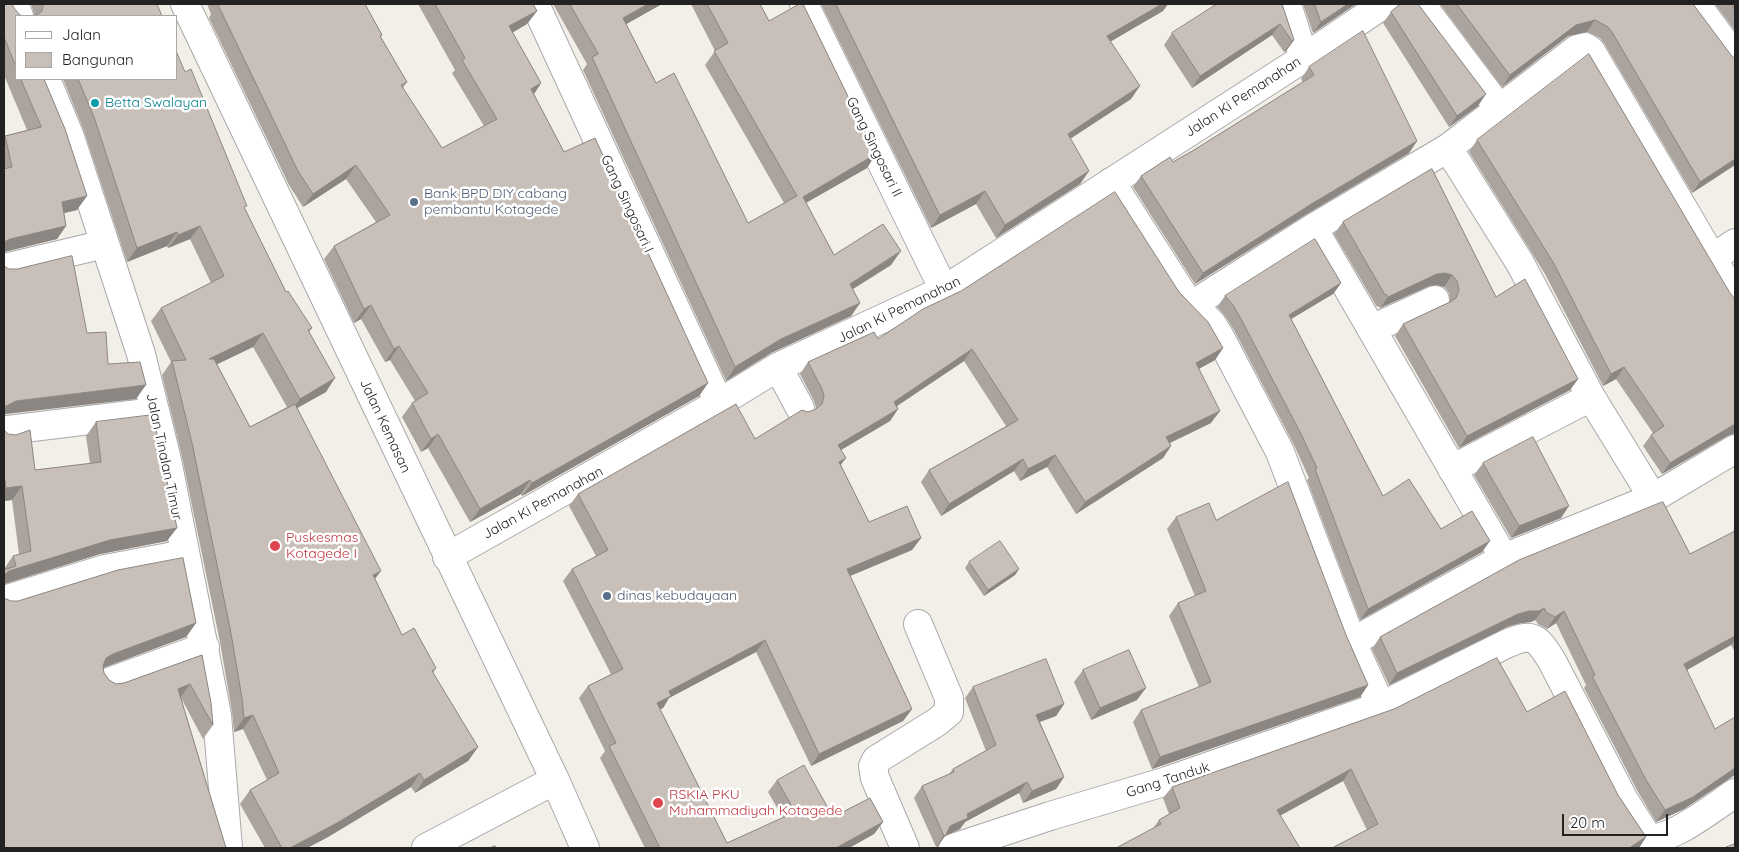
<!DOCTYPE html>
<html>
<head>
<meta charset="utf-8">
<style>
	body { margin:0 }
	#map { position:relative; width:1739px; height:852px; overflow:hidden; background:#f2efe9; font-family:Quicksand,sans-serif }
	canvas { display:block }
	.frame { position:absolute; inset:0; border:5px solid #222; pointer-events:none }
	.legend { position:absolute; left:15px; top:15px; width:162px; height:65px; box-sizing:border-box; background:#fff; border:1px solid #a7a7a7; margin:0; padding:6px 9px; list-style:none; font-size:15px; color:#222 }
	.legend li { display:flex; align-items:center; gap:10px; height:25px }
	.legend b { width:25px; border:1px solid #a7a7a7 }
	.scale { position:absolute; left:1562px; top:814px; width:106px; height:22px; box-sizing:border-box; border:2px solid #222; border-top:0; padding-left:6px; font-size:15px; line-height:18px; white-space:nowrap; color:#222; -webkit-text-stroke:4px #fff; paint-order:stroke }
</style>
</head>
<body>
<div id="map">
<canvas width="1739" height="852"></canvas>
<div class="frame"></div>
<ul class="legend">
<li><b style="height:6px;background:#fff"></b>Jalan</li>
<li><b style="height:14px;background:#c7bfb8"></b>Bangunan</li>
</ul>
<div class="scale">20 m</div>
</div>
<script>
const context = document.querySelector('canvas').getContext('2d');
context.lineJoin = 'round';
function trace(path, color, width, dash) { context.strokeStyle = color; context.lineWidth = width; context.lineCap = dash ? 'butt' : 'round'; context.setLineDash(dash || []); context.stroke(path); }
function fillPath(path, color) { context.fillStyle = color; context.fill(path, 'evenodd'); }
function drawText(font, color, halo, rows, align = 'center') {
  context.font = font + ' Quicksand,sans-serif'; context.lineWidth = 5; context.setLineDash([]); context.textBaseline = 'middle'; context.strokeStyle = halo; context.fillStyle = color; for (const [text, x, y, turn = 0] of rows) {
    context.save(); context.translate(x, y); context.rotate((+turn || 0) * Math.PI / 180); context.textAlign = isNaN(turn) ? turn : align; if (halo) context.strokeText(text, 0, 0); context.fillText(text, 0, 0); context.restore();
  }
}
const minor = new Path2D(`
	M14,4L19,16
	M185,4L555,780L585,848
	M535,4L719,403
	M804,4L944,290
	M1287,4L1304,58
	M1421,4L1499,108
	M1696,4L1735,57
	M46,79L70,137L141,354L167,460L217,715L228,848
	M1448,148L1520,263L1591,397L1653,498
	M1111,182L1184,296L1212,324L1220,337L1280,452L1352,642L1381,706
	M1313,228L1504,558
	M1712,259L1735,243
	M4,268L105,244
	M1192,305L1313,228L1448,148L1577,49L1585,47L1591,51L1735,297
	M1372,329L1435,300
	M778,367L800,408
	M4,433L8,430L155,412
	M1452,469L1591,397
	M447,557L719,403L778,367L944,290L1304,58L1384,4
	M4,600L105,569L185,554
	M1352,642L1504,558L1653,498L1735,449
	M109,682L205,647
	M426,848L555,780
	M905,848L875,778L873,766L876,760L937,722L949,712V698L918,624
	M953,848L1050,816L1167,781L1381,706L1506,644C1533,632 1537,637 1552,661L1624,800L1648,838C1671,842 1715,806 1735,793`);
const wall = new Path2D(`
	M4,4L16,16V79H44L77,210L64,213L66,226L57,239L4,252V137L5,136L27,130L4,75Z
	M31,4H157L34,16L33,10Z
	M207,4H365L382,35L381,37L407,82L403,88L442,148L484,126L452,73L455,70L418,4H533L537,11L527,24L512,33L541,83L534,94L564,152L708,383L699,396L522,496L521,494L470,522L428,448L421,452L402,417L412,403L415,401L390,360L385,362L361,319L354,323L324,259L334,246L376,222L346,179L303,207L289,185L209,18L211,14Z
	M553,4H662L626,24L656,83L748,223L784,203L705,65L715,51L691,4H760L769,21L876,154L867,168L806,203L834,255L891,265L853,289L860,303L851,316L771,353L726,381L583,70L587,64Z
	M821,4H1168L1163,11L1110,41L1131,99L1070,139L1089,171L1080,184L996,238L976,204L931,228Z
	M1282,4L1294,40L1286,51L1284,52L1272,35L1192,88L1164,45L1172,33Z
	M1303,4H1356L1313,33Z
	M1399,4H1418L1478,106L1449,127L1383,23L1391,12L1399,5Z
	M1440,4H1693L1735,165L1692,193L1604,43L1600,38L1587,32L1568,36L1502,87Z
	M1715,4H1735V31Z
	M1309,67L1417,141L1409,153L1305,215L1195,284L1133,187L1141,176L1173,162L1194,150L1303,82L1301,79Z
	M185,72L245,209L286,292L312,328L309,332L326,392L297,408L375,579L402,635L436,668L433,673L478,747L468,761L415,793L411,787L328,837L307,848H265L240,804L250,790L267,780L243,729L234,732L232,712L220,642L182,457L162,375L171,362L151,321L161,308L211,283L190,239L168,248L167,246L127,262L84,131L63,79H176ZM253,347L287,407L250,427L217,364Z
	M1477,140L1735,433L1727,436L1662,474L1643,446L1651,435L1653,433L1616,379L1603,386L1545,274L1469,152Z
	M1432,169L1496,297L1578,379L1570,390L1459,448L1395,336L1403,324L1450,302L1449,293L1444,287L1437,285L1429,286L1380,308L1378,306L1377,307L1334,234L1343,222Z
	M1341,283L1333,294L1291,319L1383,496L1482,552L1360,620L1307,480L1309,478L1294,445L1234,330L1225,316L1217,307L1225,296Z
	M1179,292L1223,348L1215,360L1199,369L1211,423L1170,443L1171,446L1163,458L1076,514L1047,467L1020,481L1014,471L941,516L921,482L929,470L1006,426L964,361L897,406L898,409L890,421L841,450V465L869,522L921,538L912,550L850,576L912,709L903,721L811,766L756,652L669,698L663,708L660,709L727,843L783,818L768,792L777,780L833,817L883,822L874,834L849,848H645L600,758L605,751L579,698L588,686L611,674L563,581L572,569L596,556L569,506L578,494L755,439L808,412L815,410L816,408L814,401L800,374L808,362L878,339Z
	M96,422L167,541L100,554L4,584V569L13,556L19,554L12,500L4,501V430L35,470L90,464L86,436Z
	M1483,463L1561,518L1511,538L1474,475Z
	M1176,517L1216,520L1346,635L1368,685L1360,697L1152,769L1133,722L1141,710L1199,687L1169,616L1178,603L1195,596L1167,529Z
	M1735,528V652L1731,645L1687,670L1726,780L1684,809L1656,822L1638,792L1584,688L1586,685L1556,623L1547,629L1538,624L1535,620L1531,622L1521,623L1509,626L1389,685L1372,649L1380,637L1690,554L1732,533Z
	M969,562L1019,569L1015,575L984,596L965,568Z
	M11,601L196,623L186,637L103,667L104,673L109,680L116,684L124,683L202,655L213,725L203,739L181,698L226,848Z
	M1083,670L1137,700L1091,720L1074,682Z
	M973,687L1064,704L1056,716L1040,722L1064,777L1056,789L1023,803L1019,793L965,822L960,829L945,836L938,846L936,847L914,798L922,786L949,774L953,769L986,751L965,698Z
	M1527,712L1618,795L1646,837L1639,848H1332L1367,830L1343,781L1280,816L1154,827L1159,820L1169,814L1163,798L1172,787Z`);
const shadedWall = new Path2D(`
	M648,4H662L614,31L623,18Z
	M1162,4H1168L1163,11L1098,49L1107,36Z
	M1348,4H1356L1313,33L1321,22Z
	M537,11L527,24L499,40L509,26Z
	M1595,20L1587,32L1568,36L1502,87L1510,75L1576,25Z
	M1280,24L1272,35L1192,88L1200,76Z
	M1294,40L1286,51L1284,52L1292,41Z
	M541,83L532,97L531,89Z
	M1140,86L1131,99L1059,146L1068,134Z
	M1486,94L1478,106L1449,127L1457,116Z
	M1417,141L1409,153L1305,215L1195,284L1203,273L1313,203Z
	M876,154L867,168L793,210L803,197Z
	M1735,159V165L1692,193L1700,182Z
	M356,165L346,179L303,207L313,194Z
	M1089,171L1080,184L996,238L1005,225Z
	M985,191L976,204L931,228L940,215Z
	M87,196L77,210L52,216L62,202Z
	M66,226L57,239L4,252V242L10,239Z
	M200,226L190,239L168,248L178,235Z
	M177,232L167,246L127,262L137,248Z
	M901,251L891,265L840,297L850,284Z
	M1445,273L1452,275L1444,287L1437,285L1429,286L1380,308L1388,297L1437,274Z
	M1341,283L1333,294L1281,325L1289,315Z
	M860,303L851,316L771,353L726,381L735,367L781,339Z
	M371,305L361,319L354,323L364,309Z
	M263,333L253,347L199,373L209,359Z
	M399,346L390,360L385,362L394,349Z
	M1223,348L1215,360L1187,375L1196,363Z
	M972,349L964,361L885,414L894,402Z
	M1624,367L1616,379L1603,386L1611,374Z
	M335,378L326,392L290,412L300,399Z
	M1578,379L1570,390L1459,448L1467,436Z
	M708,383L699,396L522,496L532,483Z
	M146,385L136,399L6,414L4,416V407L16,401Z
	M898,409L890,421L829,457L838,445Z
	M1220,411L1211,423L1157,449L1166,437Z
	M1735,424V433L1727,436L1662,474L1670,463Z
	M438,434L428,448L421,452L431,439Z
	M1171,446L1163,458L1076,514L1085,502Z
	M1055,455L1047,467L1020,481L1028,469Z
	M846,458L837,470L839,462Z
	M1023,459L1014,471L941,516L949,504Z
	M530,480L521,494L470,522L480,509Z
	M22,486L12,500L4,501V491L6,488Z
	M1569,506L1561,518L1511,538L1519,526Z
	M177,528L167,541L100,554L4,584V575L9,571L110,540Z
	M921,538L912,550L838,581L847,569Z
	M1490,541L1482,552L1360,620L1368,609Z
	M1019,569L1015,575L984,596L988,590Z
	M381,571L371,584L373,575Z
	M1544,608L1535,620L1531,622L1521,623L1509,626L1389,685L1397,673L1518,614Z
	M1564,611L1556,623L1547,629L1555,617Z
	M196,623L186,637L103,668L97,672L106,658L113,654Z
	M1735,636V640L1731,645L1676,676L1684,664Z
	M765,640L756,652L669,698L663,708L648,715L657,703L669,691Z
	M190,684L180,698L178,689Z
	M1368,685L1360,697L1152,769L1160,757Z
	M1146,688L1137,700L1091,720L1100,708Z
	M1064,704L1056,716L1028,726L1036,715Z
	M912,709L903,721L811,766L819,754Z
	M253,715L243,729L234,732L244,718Z
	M478,747L468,761L415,793L424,780Z
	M1735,768V775L1684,809L1656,822L1665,810Z
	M1351,769L1343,781L1268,822L1277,810Z
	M420,773L411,787L328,837L307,848H290Z
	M1064,777L1056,789L1023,803L1032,791Z
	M1027,782L1019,793L965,822L960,829L945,836L938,846L936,847L950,826L967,814Z
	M883,822L874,834L849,848H836Z
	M1646,837L1639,848H1629Z`);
const building = new Path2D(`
	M4,4H12L14,8L20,15L24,16H16V67L4,37Z
	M44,4H157L162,16H35L41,12Z
	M218,4H365L382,35L380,36L407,82L401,85L442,148L497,119L462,60L465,58L435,4H533L537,11L509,26L541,83L531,89L564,152L595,138L708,383L532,483L530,480L480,509L438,434L431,439L412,403L428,393L399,346L394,349L371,305L364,309L334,246L390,215L356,165L313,194L298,171Z
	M570,4H648L623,18L656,83L674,73L748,223L797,196L714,51L728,43L707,4H760L769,21L799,4H803L876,154L803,197L834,255L883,224L901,251L850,284L860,303L781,339L735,367L592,57L598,54Z
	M836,4H1162L1107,36L1140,86L1068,134L1089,171L1005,225L985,191L940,215Z
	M1217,4H1282L1294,40L1292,41L1280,24L1200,76L1172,33Z
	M1315,4H1348L1321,22Z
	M1401,4H1418L1486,94L1457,116L1391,12Z
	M1457,4H1693L1731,55L1735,59V159L1700,182L1612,32L1608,27L1595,20L1576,25L1510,75Z
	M1732,4H1735V9Z
	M1363,31L1417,141L1313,203L1203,273L1141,176L1170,157L1173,162L1194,150L1314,75L1309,67Z
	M176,51L185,72L191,69L247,206L244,207L286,292L288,291L312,328L308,330L335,378L300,399L263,333L209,359H214L250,427L295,404L381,571L373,575L402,635L414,628L436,668L432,671L478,747L424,780L420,773L337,823L290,848H282L250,790L279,773L253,715L244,718L242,698L230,628L192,443L172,361L186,360L161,308L224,276L200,226L178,235L177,232L137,248L94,117L78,79H176Z
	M1589,54L1730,293L1735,299V424L1670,463L1651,435L1664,426L1624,367L1611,374L1553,262L1477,140Z
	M21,79H44L65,129L87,196L62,202L66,226L10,239L4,242V169L12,167L5,136L41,127Z
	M1432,169L1496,297L1525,279L1578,379L1467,436L1403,324L1450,302L1456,298L1459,290L1457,281L1452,275L1445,273L1437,274L1388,297L1386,294L1385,295L1343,222Z
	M1115,192L1179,292L1208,322L1223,348L1196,363L1220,411L1166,437L1171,446L1085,502L1055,455L1028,469L1023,459L949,504L929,470L1018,420L972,349L894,402L898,409L838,445L846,458L839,462L869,522L907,506L921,538L847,569L912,709L819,754L765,640L669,691L671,696L657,703L727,843L795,812L777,780L804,765L833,817L870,798L883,822L836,848H660L609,746L616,743L588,686L623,669L572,569L608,550L578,494L736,404L755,439L802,410L808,412L816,409L822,404L824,396L822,389L808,362L874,332L878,339L923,309L961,291Z
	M1315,239L1341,283L1289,315L1383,496L1409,479L1441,529L1472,511L1490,541L1368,609L1315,469L1317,468L1301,434L1241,319L1233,305L1225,296Z
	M72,256L87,333L106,332L108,364L140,362L146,385L16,401L4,407V266L9,269H17Z
	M153,415L177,528L110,540L9,571L4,575V570L16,566L13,556L31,551L22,486L6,488L4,475V430L8,434L16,435L30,430L35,470L101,462L96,422Z
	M1533,437L1569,506L1519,526L1483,463Z
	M1288,482L1346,635L1368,685L1160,757L1141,710L1211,682L1178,603L1206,591L1176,517L1209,503L1216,520Z
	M1663,502L1690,554L1735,531V636L1684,664L1715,729L1735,717V768L1693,797L1665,810L1646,780L1592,676L1595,675L1564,611L1555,617L1546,612L1544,608L1539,611H1529L1518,614L1397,673L1380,637L1519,560Z
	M1000,541L1019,569L988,590L969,562Z
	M183,558L196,623L113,654L106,658L103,666L104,673L109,680L116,684L124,683L202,655L211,703L213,725L190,684L178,689L226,848H4V598L11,601H18L118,570Z
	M1129,650L1146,688L1100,708L1083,670Z
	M1497,658L1527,712L1565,691L1618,795L1646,837L1629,848H1332L1378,824L1351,769L1277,810L1300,848H1116L1161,824L1159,820L1180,808L1172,787L1394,709Z
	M1046,659L1064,704L1036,715L1064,777L1032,791L1027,782L967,814L968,818L950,826L946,835L944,836L922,786L954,772L953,769L996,745L973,687Z
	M1735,844V848H1724Z
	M495,846L496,848H490Z`);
const markers = [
	[95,103,5,"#0f9aa8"],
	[414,202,5,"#5c6f8a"],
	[275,546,6,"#e0444e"],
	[607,596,5,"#5c6f8a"],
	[658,803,6,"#e0444e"]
];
const streetNames = [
	["Jalan Ki Pemanahan",1243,97,-33],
	["Gang Singosari II",874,147,64],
	["Gang Singosari I",627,204,65],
	["Jalan Ki Pemanahan",899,310,-26],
	["Jalan Kemasan",385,426,65],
	["Jalan Tinalan Timur",164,457,78],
	["Jalan Ki Pemanahan",543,503,-29],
	["Gang Tanduk",1168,780,-18]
];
const cultureNames = [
	["Betta Swalayan",105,103]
];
const serviceNames = [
	["Bank BPD DIY cabang",424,194],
	["pembantu Kotagede",424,210],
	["dinas kebudayaan",617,596]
];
const healthNames = [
	["Puskesmas",286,538],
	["Kotagede I",286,554],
	["RSKIA PKU",669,795],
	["Muhammadiyah Kotagede",669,811]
];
trace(minor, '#a9a9a9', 30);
trace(minor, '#fff', 28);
fillPath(wall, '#aba49e');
fillPath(shadedWall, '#8b8681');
fillPath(building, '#c7bfb8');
trace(building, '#8b8681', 1);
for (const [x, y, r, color] of markers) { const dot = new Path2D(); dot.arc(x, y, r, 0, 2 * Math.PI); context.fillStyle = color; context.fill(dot); trace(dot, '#fff', 2); }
drawText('14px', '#222', '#fff', streetNames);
drawText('14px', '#0d838f', '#fff', cultureNames, 'left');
drawText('14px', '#4e5e75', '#fff', serviceNames, 'left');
drawText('14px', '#be3a42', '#fff', healthNames, 'left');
</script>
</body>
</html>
